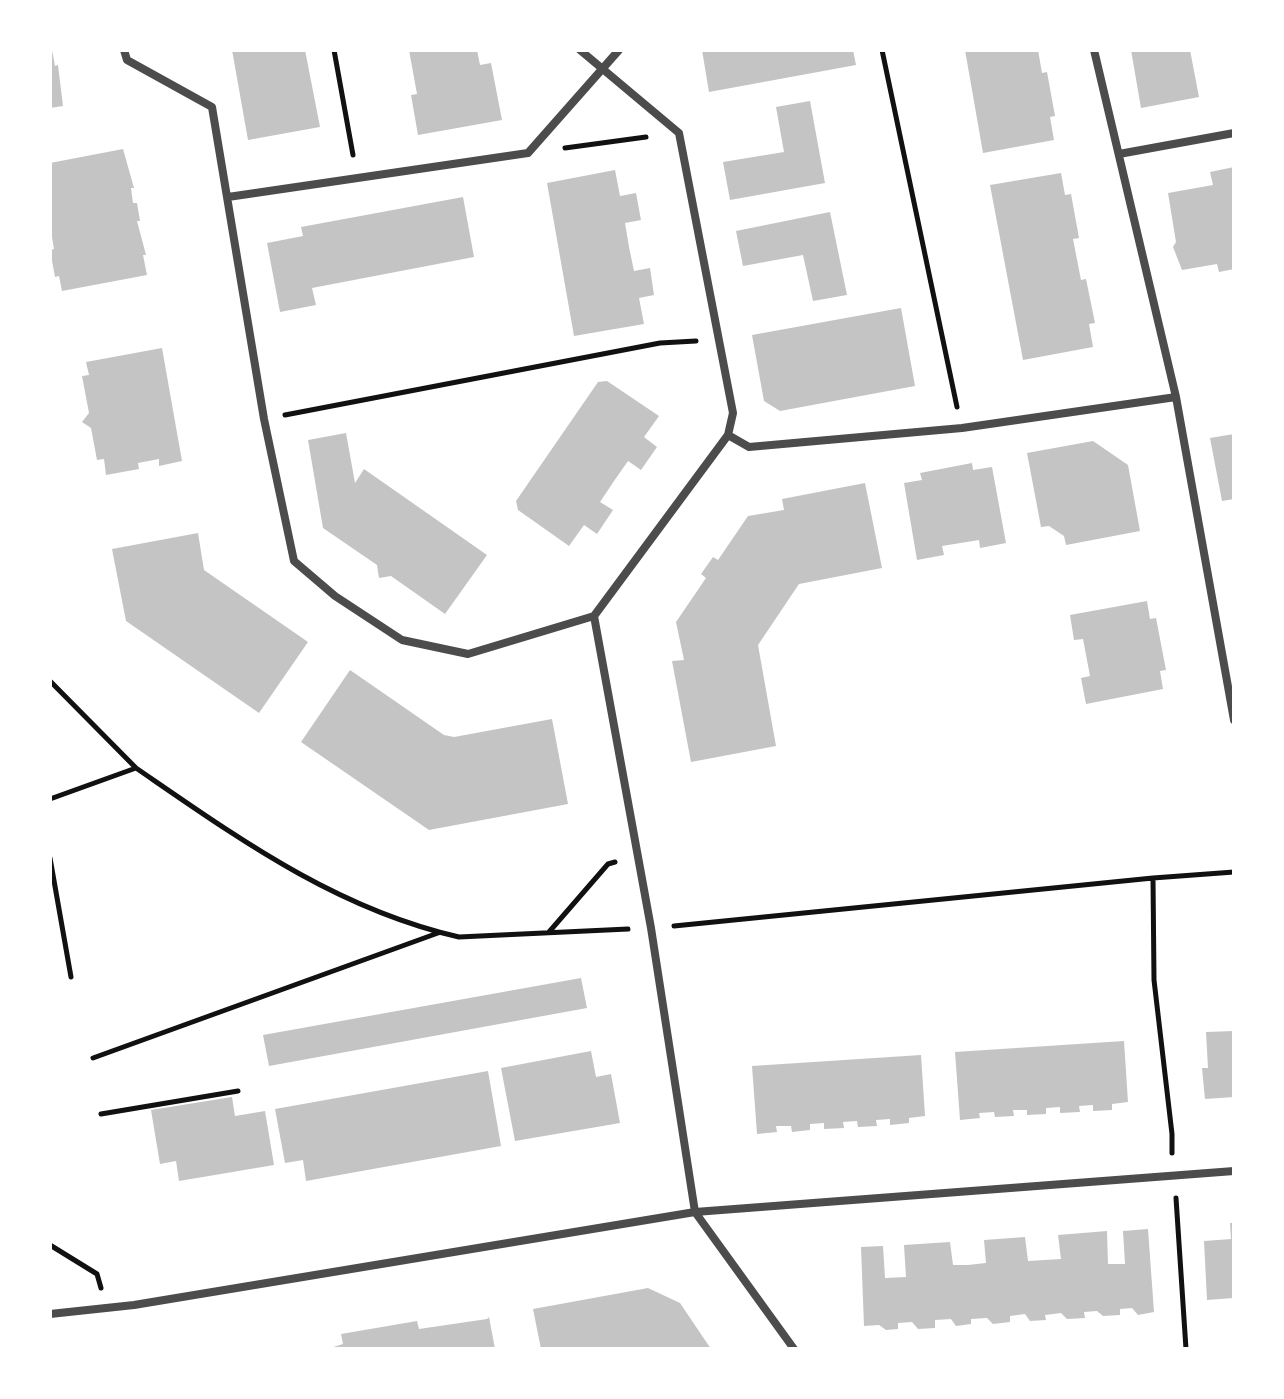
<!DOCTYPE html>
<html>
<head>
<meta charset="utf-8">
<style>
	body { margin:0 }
	#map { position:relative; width:1284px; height:1399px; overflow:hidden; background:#fff; font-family:"Nunito Sans",sans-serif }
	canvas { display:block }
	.frame { position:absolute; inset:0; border:52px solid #fff; pointer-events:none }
</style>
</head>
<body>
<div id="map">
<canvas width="1284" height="1399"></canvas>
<div class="frame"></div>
</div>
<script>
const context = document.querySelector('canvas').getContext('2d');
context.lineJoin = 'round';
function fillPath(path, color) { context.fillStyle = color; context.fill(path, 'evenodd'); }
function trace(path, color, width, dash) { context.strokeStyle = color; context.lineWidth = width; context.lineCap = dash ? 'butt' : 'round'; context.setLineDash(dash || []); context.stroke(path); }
const building = new Path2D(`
	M50,50H52L55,66L58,65L63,106L50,108Z
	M232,50H305L320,127L248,140Z
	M409,50H477L480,65L491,63L502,120L418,135L411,95L417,94Z
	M702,50H853L856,65L709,92Z
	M965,50H1038L1042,73L1047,72L1055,116L1050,117L1054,140L983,153Z
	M1131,50H1190L1199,97L1141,108Z
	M810,101L825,183L730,200L723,162L784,152L776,107Z
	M123,149L134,188H131L133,203H137L140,221H137L146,255H143L147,275L62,291L59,276L55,277L50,250L54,249L50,225V163Z
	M1234,167V269L1219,272L1217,264L1182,270L1173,247L1176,242L1168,193L1213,185L1210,172Z
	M615,170L620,196L636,193L641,220L625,223L629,247L634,271L650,268L654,295L639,298L644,324L574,336L547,183Z
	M1061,173L1065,195L1071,194L1079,238L1073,239L1081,280L1086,279L1095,323L1089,324L1093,347L1023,360L990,185Z
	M463,197L474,257L312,288L316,305L280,312L267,243L303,236L301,227Z
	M830,212L847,295L813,301L803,255L743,266L736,231Z
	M901,308L915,386L780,411L764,401L752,335Z
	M162,348L182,461L159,466V459L138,463L139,469L106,475L104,459L97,460L91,428L82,422L89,413L82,376L89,375L86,362Z
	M607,381L659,416L644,437L657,447L641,470L628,461L614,481L600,502L613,510L597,534L584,525L569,546L518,510L516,501L598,382Z
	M346,433L355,483L364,469L487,555L445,614L391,576L379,578L377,565L323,528L308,440Z
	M1234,434V499L1222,501L1210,438Z
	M1093,441L1128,465L1140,531L1066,545L1064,536L1049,526L1041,527L1027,453Z
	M972,463L973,470L992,467L1006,543L980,548L979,540L942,546L944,555L917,560L904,483L922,480L920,473Z
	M865,483L882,568L799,584L758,645L776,746L691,762L672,661L684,660L676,622L706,578L701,574L713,557L718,560L748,516L784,510L782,499Z
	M198,533L204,570L308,642L259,713L126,621L112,549Z
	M1147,601L1150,619L1156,618L1166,670L1160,671L1163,689L1086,704L1081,678L1090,676L1083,639L1074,640L1070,615Z
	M350,670L444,735L454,737L552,719L568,804L429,830L301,742Z
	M581,978L587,1008L269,1066L263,1035Z
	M1234,1031V1097L1205,1099L1202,1068H1208L1206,1032Z
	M1124,1041L1128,1102L1112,1104V1110L1093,1111V1105L1079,1106L1080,1112L1060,1113V1107L1046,1108V1114L1027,1115V1110H1013L1014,1116L995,1117L994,1112L979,1113L980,1118L960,1120L955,1052Z
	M591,1051L596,1077L611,1074L620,1123L515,1141L501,1068Z
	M921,1055L925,1116L909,1118V1123L890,1125V1119L876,1120L877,1126L858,1127L857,1121L843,1122L844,1128L824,1129V1123L810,1124V1130L792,1132L791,1126H776L777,1132L757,1134L752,1066Z
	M488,1071L501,1146L306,1181L303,1160L285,1163L275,1109Z
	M232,1097L235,1116L265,1111L274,1165L179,1181L176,1161L160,1164L151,1110Z
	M1230,1223H1234V1298L1207,1300L1204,1241L1231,1239Z
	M1148,1229L1154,1312L1138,1315L1132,1308L1120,1309V1315L1103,1316L1097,1311L1084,1312L1085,1318L1067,1319L1061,1313L1045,1315L1046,1320L1030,1321L1025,1314L1010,1316V1322L993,1324L987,1318L971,1319V1324L956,1326L951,1319L935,1320V1328L918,1329L912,1322L898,1323V1329L886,1330L879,1325L864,1326L861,1247L883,1246L885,1278L906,1277L904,1245L950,1242L953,1265H968L986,1263L984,1240L1025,1237L1028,1261L1061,1259L1058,1235L1107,1231L1108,1264H1125L1123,1231Z
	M648,1288L680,1303L711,1349H541L533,1309Z
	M489,1317L495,1349H327L343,1344L341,1334L417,1321L419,1329L487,1319Z`);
const path = new Path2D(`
	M334,50L353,155
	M882,50L957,407
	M565,148L646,137
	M285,415L660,343L696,341
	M50,681L136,768
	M50,799L136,768C238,838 336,909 459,937L628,929
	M50,858L71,977
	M1153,878L1154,980L1172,1134V1153
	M674,926L1153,878L1234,872
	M549,932L608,864L615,862
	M93,1058L438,933
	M101,1114L238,1091
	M1176,1198L1186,1349
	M50,1245L97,1274L101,1288`);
const minor = new Path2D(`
	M124,50L127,60L212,107L264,419L294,561L335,596L402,640L468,654L594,616L728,435L733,413L679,133L580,50
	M1094,50L1176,397L1234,720
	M1119,154L1234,133
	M228,197L528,153L619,50
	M728,435L749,447L962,428L1176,397
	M594,616L651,928L695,1212L1234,1171
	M50,1314L134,1305L695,1212L794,1349`);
fillPath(building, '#c4c4c4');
trace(path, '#111', 5);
trace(minor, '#4c4c4c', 8);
</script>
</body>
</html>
